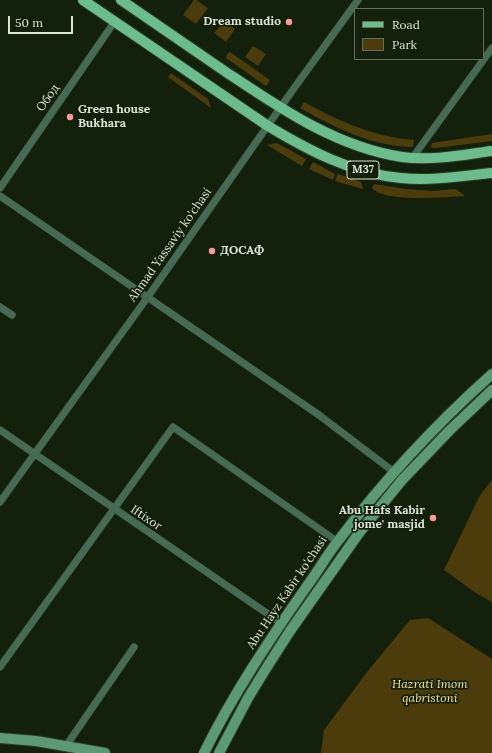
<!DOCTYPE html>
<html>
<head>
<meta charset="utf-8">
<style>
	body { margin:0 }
	#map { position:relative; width:492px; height:753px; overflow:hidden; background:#13200b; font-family:Lora,serif }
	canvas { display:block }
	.legend { position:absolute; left:354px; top:8px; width:130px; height:52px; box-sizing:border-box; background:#13200b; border:1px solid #636e5d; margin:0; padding:5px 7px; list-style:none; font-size:12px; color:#dce4d7 }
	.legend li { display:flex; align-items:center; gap:8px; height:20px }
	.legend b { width:20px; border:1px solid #636e5d }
	.scale { position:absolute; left:8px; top:16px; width:65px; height:18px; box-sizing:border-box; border:2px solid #dce4d7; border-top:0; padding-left:5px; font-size:12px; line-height:14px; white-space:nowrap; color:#dce4d7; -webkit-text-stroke:3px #13200b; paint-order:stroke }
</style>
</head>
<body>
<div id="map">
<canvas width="492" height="753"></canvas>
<ul class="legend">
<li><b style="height:5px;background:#6bbd8d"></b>Road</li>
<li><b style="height:11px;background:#4d3c0b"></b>Park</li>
</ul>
<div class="scale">50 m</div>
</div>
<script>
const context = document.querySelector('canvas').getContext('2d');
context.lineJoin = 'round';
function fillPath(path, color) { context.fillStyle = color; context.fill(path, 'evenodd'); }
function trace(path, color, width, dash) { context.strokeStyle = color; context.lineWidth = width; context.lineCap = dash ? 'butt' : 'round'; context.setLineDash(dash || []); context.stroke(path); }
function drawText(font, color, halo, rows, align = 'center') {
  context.font = font + ' Lora,serif'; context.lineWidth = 3.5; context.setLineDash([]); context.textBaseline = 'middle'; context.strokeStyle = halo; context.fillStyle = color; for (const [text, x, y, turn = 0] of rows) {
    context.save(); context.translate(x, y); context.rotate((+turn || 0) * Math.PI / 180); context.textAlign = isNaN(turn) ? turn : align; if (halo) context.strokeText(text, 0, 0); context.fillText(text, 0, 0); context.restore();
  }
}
const green = new Path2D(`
	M194,0H196L208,8L196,24L183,15Z
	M224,21L235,29L226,42L214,33Z
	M253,46L266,54L258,66L245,57Z
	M230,52L270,80L267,85L266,86L226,58L227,54Z
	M171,73L208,99L211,108L168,77Z
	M304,102C338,121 375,137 414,140L413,147C373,147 334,127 300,108Z
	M492,134V141L436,148H432L431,146L432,143Z
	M277,143L306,159L302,166L267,145Z
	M313,162L335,174L333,180L309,169Z
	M338,174L361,182L363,189L335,181Z
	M374,184L406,189L433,191L456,189L465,196C446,197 385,203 372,188Z
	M492,480V602L476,593L444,570L480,495Z
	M428,618L492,659V753H321L324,730L367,672L410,620Z`);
const minor = new Path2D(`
	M413,157L492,48
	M0,188L115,21
	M0,196L319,415L394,472
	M0,307L12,315
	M0,430L281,623
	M0,502L147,298L292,91L358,0
	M0,667L173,427L338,542
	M66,746L134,647`);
const secondary = new Path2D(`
	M0,738L36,741L105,753
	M204,753C233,694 270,639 307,586C318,571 327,555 338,541C384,480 435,425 492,374
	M219,753L248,698L267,667L290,631L359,533L402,480L450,430L492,390`);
const primary = new Path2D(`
	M83,0L268,126C308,150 353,174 401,178C431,181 462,176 492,173
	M121,0C155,23 189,47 223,70C277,106 335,147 402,157C431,161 462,155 492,151`);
const markers = [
	[289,22,4,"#f59b99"],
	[70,117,4,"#f59b99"],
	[212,251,4,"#f59b99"],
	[433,518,4,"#f59b99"]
];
const shields = [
	[363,170,32]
];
const shieldNames = [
	["M37",363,170]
];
const poiNames = [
	["Dream studio",281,22],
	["Green house",78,110,"left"],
	["Bukhara",78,124,"left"],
	["ДОСАФ",220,251,"left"],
	["Abu Hafs Kabir",425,511],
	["jome' masjid",425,525]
];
const streetNames = [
	["Обод",48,98,-55],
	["Ahmad Yassaviy ko'chasi",170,245,-55],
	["Iftixor",146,518,34],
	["Abu Hayz Kabir ko'chasi",287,593,-56]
];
const parkNames = [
	["Hazrati Imom",430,685],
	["qabristoni",430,699]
];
fillPath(green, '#4d3c0b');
trace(minor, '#2f3b28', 8);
trace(secondary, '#2f3b28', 12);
trace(primary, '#2f3b28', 12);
trace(minor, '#466b54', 7);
trace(secondary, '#5b9a74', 10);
trace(primary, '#6bbd8d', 10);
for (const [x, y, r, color] of markers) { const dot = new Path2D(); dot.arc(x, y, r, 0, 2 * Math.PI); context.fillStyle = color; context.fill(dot); trace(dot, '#13200b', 1.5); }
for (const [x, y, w] of shields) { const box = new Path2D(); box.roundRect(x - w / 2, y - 9, w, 18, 3); context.fillStyle = '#13200b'; context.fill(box); trace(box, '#dce4d7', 1); }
drawText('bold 11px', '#dce4d7', null, shieldNames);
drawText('bold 12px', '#dce4d7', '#13200b', poiNames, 'right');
drawText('12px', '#dce4d7', '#13200b', streetNames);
drawText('italic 12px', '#fee29b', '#13200b', parkNames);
</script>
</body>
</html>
